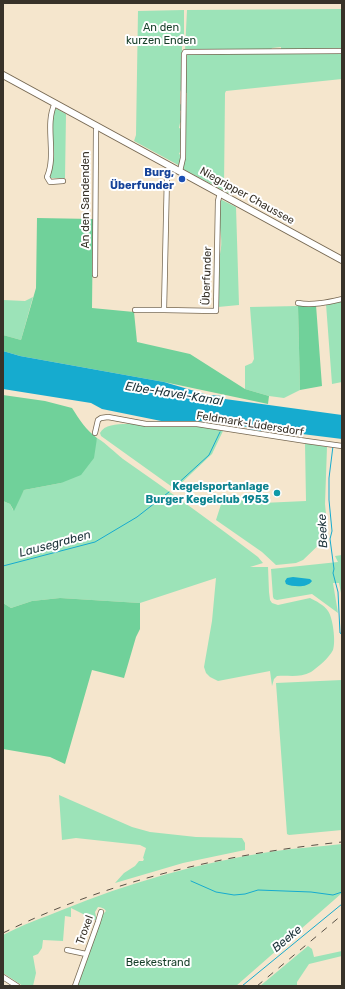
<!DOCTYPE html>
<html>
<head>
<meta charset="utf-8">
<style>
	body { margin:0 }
	#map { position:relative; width:345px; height:989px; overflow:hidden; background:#f5e6cd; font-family:Rubik,sans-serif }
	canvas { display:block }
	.frame { position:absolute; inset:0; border:4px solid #383229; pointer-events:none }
</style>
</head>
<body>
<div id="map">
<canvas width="345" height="989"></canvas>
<div class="frame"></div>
</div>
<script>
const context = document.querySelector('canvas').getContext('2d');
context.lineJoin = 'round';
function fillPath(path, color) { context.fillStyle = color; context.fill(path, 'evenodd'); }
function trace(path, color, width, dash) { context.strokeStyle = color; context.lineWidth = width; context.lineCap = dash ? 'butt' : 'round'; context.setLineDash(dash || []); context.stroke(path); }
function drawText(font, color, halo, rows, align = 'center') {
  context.font = font + ' Rubik,sans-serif'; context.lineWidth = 4; context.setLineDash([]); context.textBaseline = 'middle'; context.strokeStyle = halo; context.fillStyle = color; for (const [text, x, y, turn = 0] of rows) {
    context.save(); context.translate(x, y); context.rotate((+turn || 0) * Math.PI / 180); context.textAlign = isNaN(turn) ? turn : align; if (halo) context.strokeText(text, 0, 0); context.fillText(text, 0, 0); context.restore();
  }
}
const green = new Path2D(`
	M342,9V50L281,49V47L272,48L271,50L266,49L265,50L185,51L187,10Z
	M184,10V43L182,47V87L180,92V104L182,105V110L180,111L181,122L180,123L179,128L182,129L181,150L179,154L181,155L180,166L134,141L136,135L138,11Z
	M342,52V79L226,91L225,93L224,186L226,190L232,195L183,169L184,165L187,93H185V54Z
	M55,108L66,114L65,178H49L53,115Z
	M220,199L236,207L239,305L218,307L219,269C220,264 218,259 220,254C223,241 220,231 219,219C219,212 219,206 220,199Z
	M33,297L21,340L3,335V300L25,301Z
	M342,300V382L332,384L326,304Z
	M298,306L300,390L284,398L269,396L245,389V366L252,363L254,359L250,307Z
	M132,424L156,427L193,426L214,428L223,431L212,454L175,489L101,436L100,433C105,423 122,424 132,424Z
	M97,438C107,444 114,452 123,459C169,491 213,523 258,557L263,563L250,567H268L269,592L270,600L272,603L278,605L310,598C316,601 324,605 328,611C333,618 336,642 333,650C329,658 318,667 311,672C300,678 289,675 277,676L274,679L272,686L270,671L218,681L210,677L206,673L204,667L212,621L216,578L140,603L60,598L32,601L11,608L3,603V501L10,504L13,510L24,490L61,483L96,441Z
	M305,443L327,447L325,504L328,536L303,560L296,563L276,565L262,552L216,520L224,495L247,502L262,504V503L306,501Z
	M342,555V598L339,583H333L338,613L312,594L277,600L274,599L273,597L271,569L338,562L335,556Z
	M342,680V830L289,835L287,834L276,683Z
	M59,795L132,827L150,832L196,837L242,838L245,843V850L183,863L115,883L124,873L135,866L139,861H143L144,859L143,858L146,848L140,845L76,838L62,840Z
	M342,844V893L236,986H76L102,915L106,911C104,908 101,907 98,907L95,912L97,921L71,908V917L65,916L63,941L43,940L42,948L38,954L33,956L36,973L33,986H23L3,973V935C22,925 42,918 62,910C128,883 198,863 269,852C293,848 318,847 342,844Z
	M308,946L312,949L314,957L342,951V956L309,964L297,982V986H260Z`);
const forest = new Path2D(`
	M37,218L93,219L92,308L134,312L137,342L190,354L245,389L269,396L268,404L164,382L20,356L3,351V335L21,340L36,288Z
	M316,305L322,386L300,390L298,306Z
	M3,395L45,401L72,408C79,419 86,430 97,438L94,458L81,475L61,483L24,490L14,511L10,504L3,501Z
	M60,598L140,603V629L136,637L124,678L92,670L65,764L50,757L3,749V603L11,608L32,601Z`);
const water = new Path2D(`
	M3,351L20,356L164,382L208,395L223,396L225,399L342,415V439L262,429L261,431L248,430V427L208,421L171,423L102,409L91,403L3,389Z
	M293,577L310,579L312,581C308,588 293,587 286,584L285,581L287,578Z`);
const stream = new Path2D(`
	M333,446L329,478V500L332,531L330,539L334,569L333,573L338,592L340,633L342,634
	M174,487L209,455L220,432
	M3,566L95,542L137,517L169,492
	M191,881L216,892L234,895L245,894L258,890L311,892L333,895L342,892
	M242,986L342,904`);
const minor = new Path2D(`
	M55,103C44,125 57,154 47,177L50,182L63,181
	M171,166L167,175L164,310L216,311L218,201L220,193
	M180,171L183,158L184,54L185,52L342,51
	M95,275L96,130L97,126
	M298,303C312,306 329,302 342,299
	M135,310H164
	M95,433L98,420L101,418L108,417L146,424H197L306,441L342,446
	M67,950L86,954
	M3,977L17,986
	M75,986L98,922L101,912`);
const secondary = new Path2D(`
	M3,75L342,260`);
const rail = new Path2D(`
	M3,933C110,880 225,854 342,842
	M257,986L342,915`);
const markers = [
	[182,179,4,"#1a4fb4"],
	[277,493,4,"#0f9aa8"]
];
const parkNames = [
	["An den",161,28],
	["kurzen Enden",161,41],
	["Beekestrand",158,963]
];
const transitNames = [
	["Burg,",174,173],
	["Überfunder",174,186]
];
const streetNames = [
	["Niegripper Chaussee",247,196,29],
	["An den Sandenden",86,200,-90],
	["Überfunder",207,276,-88],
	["Feldmark-Lüdersdorf",250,424,9],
	["Troxel",85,930,-70]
];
const cultureNames = [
	["Kegelsportanlage",269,487],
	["Burger Kegelclub 1953",269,500]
];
const waterNames = [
	["Elbe-Havel-Kanal",174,394,9],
	["Beeke",323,531,-93],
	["Lausegraben",55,544,-15],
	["Beeke",287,939,-40]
];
fillPath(green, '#9ce3b8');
fillPath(forest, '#70d19a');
fillPath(water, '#16abcf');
trace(stream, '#16abcf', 1);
trace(minor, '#766852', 6);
trace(secondary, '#766852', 8);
trace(minor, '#fff', 4.5);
trace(secondary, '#fff', 6);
trace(rail, '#595146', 1, [7, 7]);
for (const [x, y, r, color] of markers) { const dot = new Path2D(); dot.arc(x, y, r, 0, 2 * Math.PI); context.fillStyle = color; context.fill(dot); trace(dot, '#fff', 1.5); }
drawText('11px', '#143d27', '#fff', parkNames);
drawText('bold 11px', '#164399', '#fff', transitNames, 'right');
drawText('11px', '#383229', '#fff', streetNames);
drawText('bold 11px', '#0d838f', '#fff', cultureNames, 'right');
drawText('italic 12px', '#20363d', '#fff', waterNames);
</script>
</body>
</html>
